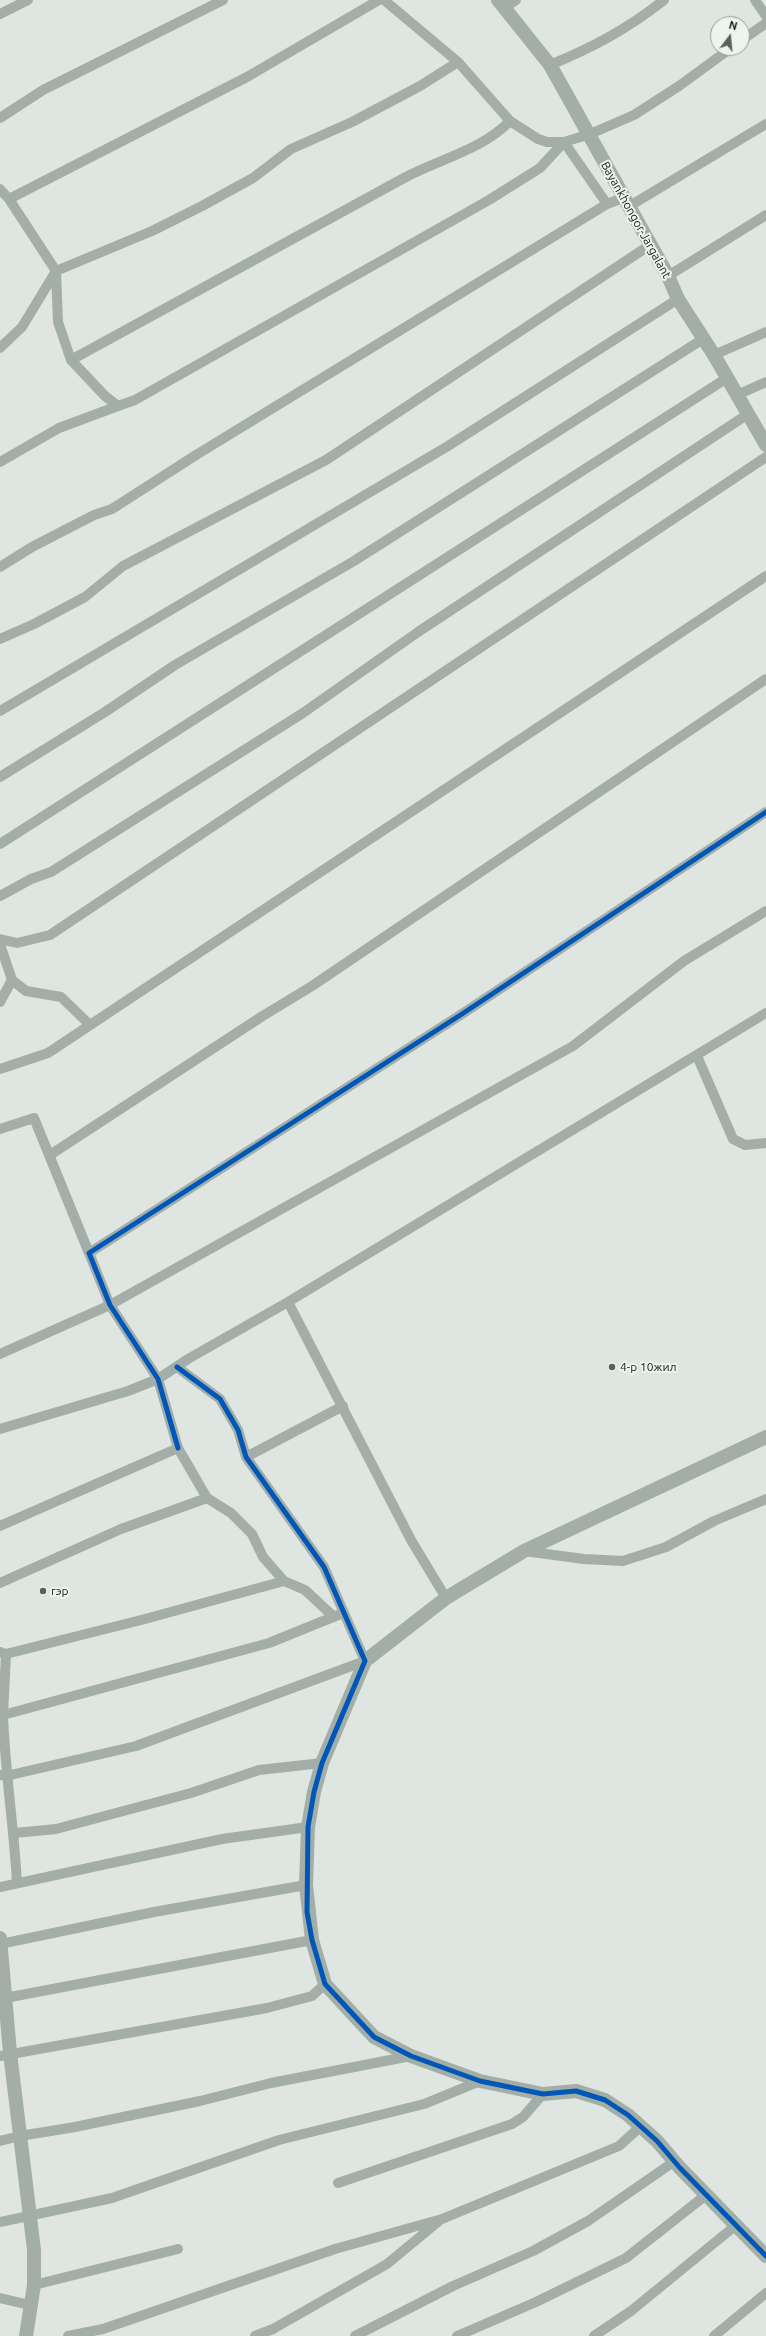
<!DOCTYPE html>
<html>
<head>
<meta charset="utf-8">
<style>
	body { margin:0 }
	#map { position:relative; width:766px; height:2336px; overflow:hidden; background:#dfe5e1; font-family:Ubuntu,sans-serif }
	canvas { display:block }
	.north { position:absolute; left:710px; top:16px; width:40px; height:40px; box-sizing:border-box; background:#ebf5ee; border:1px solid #959d98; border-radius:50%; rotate:16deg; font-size:11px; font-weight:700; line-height:16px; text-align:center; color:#151916 }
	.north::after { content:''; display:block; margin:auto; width:14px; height:18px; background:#5c605d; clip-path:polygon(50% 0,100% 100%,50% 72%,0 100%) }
</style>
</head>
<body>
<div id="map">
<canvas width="766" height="2336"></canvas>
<div class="north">N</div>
</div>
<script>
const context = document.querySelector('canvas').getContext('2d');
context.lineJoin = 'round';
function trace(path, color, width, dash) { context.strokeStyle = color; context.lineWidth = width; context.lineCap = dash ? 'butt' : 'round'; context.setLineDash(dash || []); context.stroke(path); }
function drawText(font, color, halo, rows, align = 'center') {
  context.font = font + ' Ubuntu,sans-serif'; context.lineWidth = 4; context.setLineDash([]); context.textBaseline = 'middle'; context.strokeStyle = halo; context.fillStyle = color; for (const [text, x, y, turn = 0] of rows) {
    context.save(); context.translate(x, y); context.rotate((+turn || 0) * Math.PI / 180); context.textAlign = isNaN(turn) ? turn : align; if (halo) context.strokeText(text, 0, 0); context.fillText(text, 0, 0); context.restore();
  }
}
const street = new Path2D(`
	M755,0L766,16
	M504,8L516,0
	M0,14L28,0
	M742,40L766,23
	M550,65C594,47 627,29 664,0
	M0,118L43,90L223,0
	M0,189L9,199L56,271L58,322L71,360L105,396L118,406L135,400L489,200L540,168L564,142L590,134L634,115L679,86L731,48
	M9,199L247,77L379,0
	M607,204L623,198
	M628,207L766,124
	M668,276L766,215
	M0,348L22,327L56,271L152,231L202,206L253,178L291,149L352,122L420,86L458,62
	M714,355L766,332
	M71,360C182,299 293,239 404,178C439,159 482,150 510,121
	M737,395L766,382
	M0,462L59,428L118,406
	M0,567L32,547L94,515L112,509L196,455L607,204L564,142H547L538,139L510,121L458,62L384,0
	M0,639L34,624L85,597L123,566L326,460L650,245
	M0,711L448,446L678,299
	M0,777L105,712L175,665L354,561L703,339
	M0,844L727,378
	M0,896L31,879L51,872L303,713L418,632L748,414
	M0,939L17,943L50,935L766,457
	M0,944L12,980L26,991L61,997L90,1025
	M0,1002L12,980
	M697,1056L733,1139L745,1145L766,1143
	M0,1069L48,1053L766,576
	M0,1129L34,1118L89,1253
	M50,1155L261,1017L312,986L766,679
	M288,1302L411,1540L446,1598
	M0,1354L110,1305L573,1046L684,961L766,911
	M0,1429L128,1391L158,1379L188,1359L288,1302L766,1013
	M178,1448L158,1379L110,1305L89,1253L462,1014L766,812
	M246,1457L343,1406
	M0,1526L178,1448L207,1498L231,1513L252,1534L263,1557L284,1581
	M524,1551L584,1559L623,1561L666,1547L714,1521L766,1499
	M0,1583L121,1529L207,1498
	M0,1652L6,1654L145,1619L284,1581L305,1590L334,1617
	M3,1715L6,1654
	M0,1775L6,1776L136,1746L365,1661L324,1567L246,1457L238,1430L220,1399L177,1367
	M15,1833L56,1829L191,1793L259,1770L322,1763
	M17,1883C14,1827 5,1772 3,1715L269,1643L343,1613
	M0,1887L222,1839L308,1827
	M0,1944L154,1912L306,1885
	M5,1998L312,1940
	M0,2056L267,2008L312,1996L325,1984
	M0,2141L20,2136L75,2127L200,2101L271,2083L411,2056
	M338,2183L512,2124L523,2117L543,2094
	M0,2222L112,2198L279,2140L424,2104L480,2081
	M34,2285L178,2249
	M0,2298L30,2305
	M68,2336L103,2329L335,2249L442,2219L619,2146L640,2127
	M255,2336L273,2329L387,2264L439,2221
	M355,2336L453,2286L533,2251L588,2221L675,2161
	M457,2336L536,2302L626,2258L706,2195
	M594,2336L631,2311L735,2226
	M714,2336L766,2293`);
const secondary = new Path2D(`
	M498,0L550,65L668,276L678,299L714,355L766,445
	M766,1437L524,1551L446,1598L365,1661L322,1763L314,1792L308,1827L306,1885L312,1940L325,1984L374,2037L411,2056L480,2081L543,2094L576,2091L605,2100L628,2115L657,2141L680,2168L766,2256
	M0,1938L10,2053L34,2250V2285L26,2336`);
const cycleway = new Path2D(`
	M177,1367L220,1399L238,1430L246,1457L324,1567L365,1661L322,1763L314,1792L308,1827L307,1912L312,1940L325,1984L374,2037L411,2056L480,2081L543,2094L576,2091L605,2100L628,2115L657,2141L680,2168L766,2256
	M178,1448L158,1379L110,1305L89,1253L462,1014L766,812`);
const markers = [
	[612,1367,4,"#5c605d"],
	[43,1591,4,"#5c605d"]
];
const streetNames = [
	["Bayankhongor-Jargalant",636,220,61]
];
const poiNames = [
	["4-р 10жил",620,1367],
	["гэр",51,1591]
];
trace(street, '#a4aea8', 10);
trace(secondary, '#a3aea6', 14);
trace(cycleway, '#0057b8', 5);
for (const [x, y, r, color] of markers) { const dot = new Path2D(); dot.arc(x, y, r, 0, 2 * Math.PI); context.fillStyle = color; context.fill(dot); trace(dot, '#ebf5ee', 1.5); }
drawText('12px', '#151916', '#ebf5ee', streetNames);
drawText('12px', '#151916', '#ebf5ee', poiNames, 'left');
</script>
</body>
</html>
